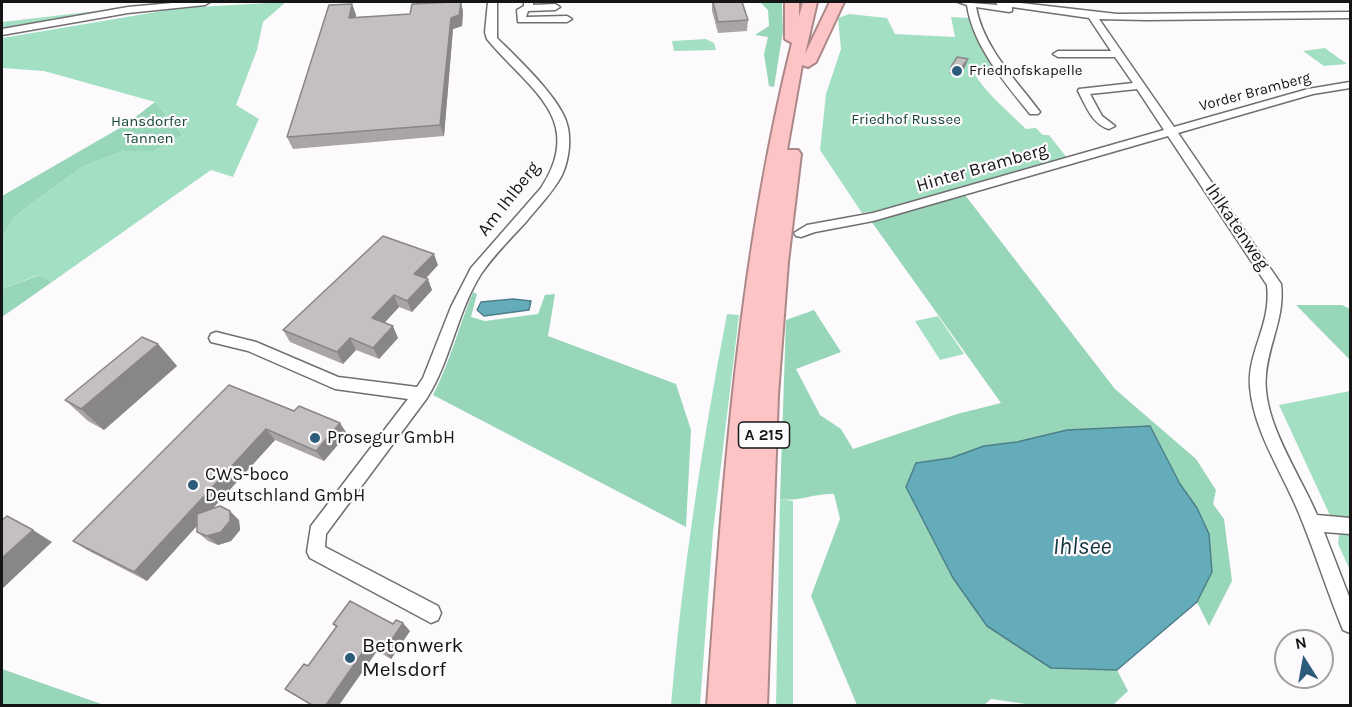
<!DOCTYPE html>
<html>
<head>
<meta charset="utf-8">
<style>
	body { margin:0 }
	#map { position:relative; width:1352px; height:707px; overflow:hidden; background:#fdfafd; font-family:Karla,sans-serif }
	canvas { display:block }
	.frame { position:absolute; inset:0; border:3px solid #161516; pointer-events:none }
	.north { position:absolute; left:1274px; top:629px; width:60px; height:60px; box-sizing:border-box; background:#fdfafd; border:2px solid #a19ea1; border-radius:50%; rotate:349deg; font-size:16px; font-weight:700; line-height:24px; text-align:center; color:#161516 }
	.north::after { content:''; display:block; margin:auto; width:21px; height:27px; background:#2d5c7b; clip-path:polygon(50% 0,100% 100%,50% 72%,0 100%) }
</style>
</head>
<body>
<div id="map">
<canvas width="1352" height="707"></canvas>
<div class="frame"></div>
<div class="north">N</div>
</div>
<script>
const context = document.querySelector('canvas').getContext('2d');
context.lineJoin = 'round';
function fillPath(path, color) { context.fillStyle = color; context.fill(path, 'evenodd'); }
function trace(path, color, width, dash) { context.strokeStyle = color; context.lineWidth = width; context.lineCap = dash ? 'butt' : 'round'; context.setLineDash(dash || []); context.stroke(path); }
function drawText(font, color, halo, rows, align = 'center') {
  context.font = font + ' Karla,sans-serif'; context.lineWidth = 4.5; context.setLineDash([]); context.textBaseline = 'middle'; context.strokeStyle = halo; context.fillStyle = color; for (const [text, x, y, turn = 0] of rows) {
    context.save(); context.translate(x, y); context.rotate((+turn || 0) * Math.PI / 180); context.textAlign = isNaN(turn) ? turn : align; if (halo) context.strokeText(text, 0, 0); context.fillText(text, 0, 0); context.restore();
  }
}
const green = new Path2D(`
	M286,2L263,22L257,50L236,105L259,119L233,177L211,170L52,282L39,275L2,289V238L15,216L82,167L124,151H154L183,135L155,102L44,71L2,68V38L180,8Z
	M97,11L2,28V22Z
	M849,14L887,18L895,34L955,37L951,17L971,18L993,66L973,70C980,88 1011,114 1026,129L1036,128L1043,135H1049L1068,159L879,211L862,213L820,150L826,94L841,49L838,18Z
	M706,39L714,43L716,50L674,51L672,41Z
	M1325,48L1347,64L1324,66L1303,51Z
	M727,314L739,315L713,532L700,705H671C682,574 702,444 727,314Z
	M938,316L964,354L940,360L915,321Z
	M1350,391V570L1338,544L1339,535L1279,405Z
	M780,499L793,501V705H776Z`);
const forest = new Path2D(`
	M760,2L782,3L783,31L774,87L769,86L764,54L768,37L755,35L769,26L768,10Z
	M155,102L183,135L154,151H124L82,167L15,216L2,238V196L125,125Z
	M965,195L1115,389L1196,459L1216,490L1213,504L1224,519L1232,581L1209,626L1197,602L1212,572L1197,508L1180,484L1150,426L1067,430L1017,442L984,446L951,458L916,463L929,531L953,578L987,626L1051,668L1117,670L1128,691L1113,705L1040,706L991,699L984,705H857L811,596L840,519L834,494C814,493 799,502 780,499L786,320L814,310L841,352L796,369L820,415L841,429L853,449L957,414L1001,403L871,221Z
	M40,275L52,282L2,317V289Z
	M473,292L477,294L471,317L485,321L538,314L545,295L555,294L548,336L676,384L691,430L686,527L433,395C450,362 459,326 473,292Z
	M1296,305H1342L1350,309V360Z
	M2,669L104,705H2Z`);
const water = new Path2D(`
	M513,299L531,301L529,310L484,316L477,310L481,302Z
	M1150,426L1180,484L1197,508L1209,534L1212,572L1197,602L1117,670L1051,668L987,626L953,578L906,487L916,463L951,458L984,446L1017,442L1067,430Z`);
const minor = new Path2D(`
	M183,2H210L205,5L128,13L2,35V29L128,7Z
	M488,2H497V38C517,58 557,95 566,121C572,137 569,160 562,175C553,192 538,207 526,222C511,238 494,255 481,274C457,312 451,360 427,398L326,534L325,547L438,606L441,613L438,620L431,623L310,558L307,552L311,526L408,399L335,389L248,351L211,342L209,338L211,334L216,332L256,342L338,377L417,387L423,378L451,307L471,268L541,188C587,118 527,88 487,39L485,32Z
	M524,2H533V5L555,4L560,7L555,10L528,11L526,17L567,16L572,19L567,22H518L517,10L524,6Z
	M958,2L998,5L995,2H1012L1117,14L1350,12V18L1146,20L1099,19L1174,127L1308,89L1350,82V88L1313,94L1178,133L1281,284C1285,317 1269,342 1266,374C1261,420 1300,474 1317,515L1350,518V534L1324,532L1350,599V633L1343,630C1327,591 1314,549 1298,511C1281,470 1254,432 1250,387C1247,352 1272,324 1267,285L1168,136L873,221L815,232L801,237L796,236L794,233L807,225L873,213L1164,130L1137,89L1090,94L1102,116L1115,126L1109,129C1092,124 1086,106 1078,91L1079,89L1133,83L1115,57H1058L1053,54L1058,51H1111L1089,18L1012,7V11L1009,12L976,7C983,47 1016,80 1040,112L1038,114H1030C1005,83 973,46 967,5Z`);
const highway = new Path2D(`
	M785,2H799V17L803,2H817L805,54L830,2H844L816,62L808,67L802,65L787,150H798L801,154L788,262L778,395L767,706H707C723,484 738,259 792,43L785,39Z`);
const wall = new Path2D(`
	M461,2L463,12L462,26L453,29L444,136L293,149L287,137L352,4L356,15V17L410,14Z
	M712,2H742L748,20L747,31L718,33L712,11Z
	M968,59L965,67L958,77L949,74L951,67Z
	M438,265L426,278L432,290L412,312L399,307L384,323L398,338L379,359L356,350L343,364L290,342L283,330Z
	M158,344L177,366L104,430L88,421L65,400Z
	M294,411L340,423L347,434L324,461L275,440L212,509L239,520L240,530L231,541L218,545L208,541L197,532V525L147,581L87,550L73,541Z
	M333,624H393L410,631L391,659L377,651L339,705H311L285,689L308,666L336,627Z`);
const shadedWall = new Path2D(`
	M461,2L463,12L462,26L453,29L444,136L440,125L451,18Z
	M352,4L356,15L353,29L349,18Z
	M968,59L965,67L958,77L960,69Z
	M434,254L438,265L419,286L414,274Z
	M428,279L432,290L412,312L407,301Z
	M394,295L399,307L378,330L372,318Z
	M393,326L398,338L379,359L373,348Z
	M350,338L356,350L343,364L337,352Z
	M158,344L177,366L104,430L81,409Z
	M340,423L347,434L324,461L316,451Z
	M266,429L275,440L147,581L134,572Z
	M230,511L239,520L240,530L231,541L218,545L207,536Z
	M33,530L52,542L2,589V558Z
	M403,623L410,631L391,659L384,651Z
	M369,643L377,651L339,705H326Z`);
const building = new Path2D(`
	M452,2H461L459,15L451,18L440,125L287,137L329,5L352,4L349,18L410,14L412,4Z
	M713,2H742L748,20L718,22Z
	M957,57L968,59L960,69L951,67Z
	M383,236L434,254L414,274L428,279L407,301L394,295L372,318L393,326L373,348L350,338L337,352L283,330Z
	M142,337L158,344L81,409L65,400Z
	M229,385L294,411L299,406L340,423L316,451L266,429L134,572L73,541Z
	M220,506L230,511V521L221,532L207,536L197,532V514Z
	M7,516L33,530L2,558V520Z
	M350,601L393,624L396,620L403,623L384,651L369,643L326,705H312L285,689L304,664L308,666L337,626L333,624Z`);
const markers = [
	[957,71,6,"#2d5c7b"],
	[315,438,6,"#2d5c7b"],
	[193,485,6,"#2d5c7b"],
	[350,658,6,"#2d5c7b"]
];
const farPoinames = [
	["Friedhofskapelle",969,71]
];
const farStreetnames = [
	["Vorder Bramberg",1255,92,-15]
];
const farParknames = [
	["Friedhof Russee",906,120],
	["Hansdorfer",149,122],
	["Tannen",149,139]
];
const shields = [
	[764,435,51]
];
const shieldNames = [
	["A 215",764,435]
];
const streetNames = [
	["Hinter Bramberg",982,168,-16],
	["Am Ihlberg",509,199,-52],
	["Ihlkatenweg",1237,227,56]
];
const poiNames = [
	["Prosegur GmbH",327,438],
	["CWS-boco",205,475],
	["Deutschland GmbH",205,496]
];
const nearPoinames = [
	["Betonwerk",362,646],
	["Melsdorf",362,670]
];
const nearWaternames = [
	["Ihlsee",1082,547]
];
fillPath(green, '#a3e0c3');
fillPath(forest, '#98d6b9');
fillPath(water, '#64acba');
trace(water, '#4d7f89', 1.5);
trace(minor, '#716e70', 3);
trace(highway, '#ac8788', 4);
fillPath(minor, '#fff');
fillPath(highway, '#fcc4c5');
fillPath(wall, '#a9a5a7');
fillPath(shadedWall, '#898688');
fillPath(building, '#c4c0c2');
trace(building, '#898688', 1.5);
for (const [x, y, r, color] of markers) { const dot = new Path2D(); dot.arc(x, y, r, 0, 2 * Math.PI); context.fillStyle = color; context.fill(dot); trace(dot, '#fdfafd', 2); }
drawText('15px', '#161516', '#fdfafd', farPoinames, 'left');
drawText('15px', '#161516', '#fdfafd', farStreetnames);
drawText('15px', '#174835', '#fdfafd', farParknames);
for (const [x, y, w] of shields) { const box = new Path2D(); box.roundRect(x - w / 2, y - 13, w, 26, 4.5); context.fillStyle = '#fdfafd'; context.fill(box); trace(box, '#161516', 1.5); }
drawText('bold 16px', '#161516', null, shieldNames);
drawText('18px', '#161516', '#fdfafd', streetNames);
drawText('18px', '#161516', '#fdfafd', poiNames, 'left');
drawText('21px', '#161516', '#fdfafd', nearPoinames, 'left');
drawText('italic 24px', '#10343b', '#fdfafd', nearWaternames);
</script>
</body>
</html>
